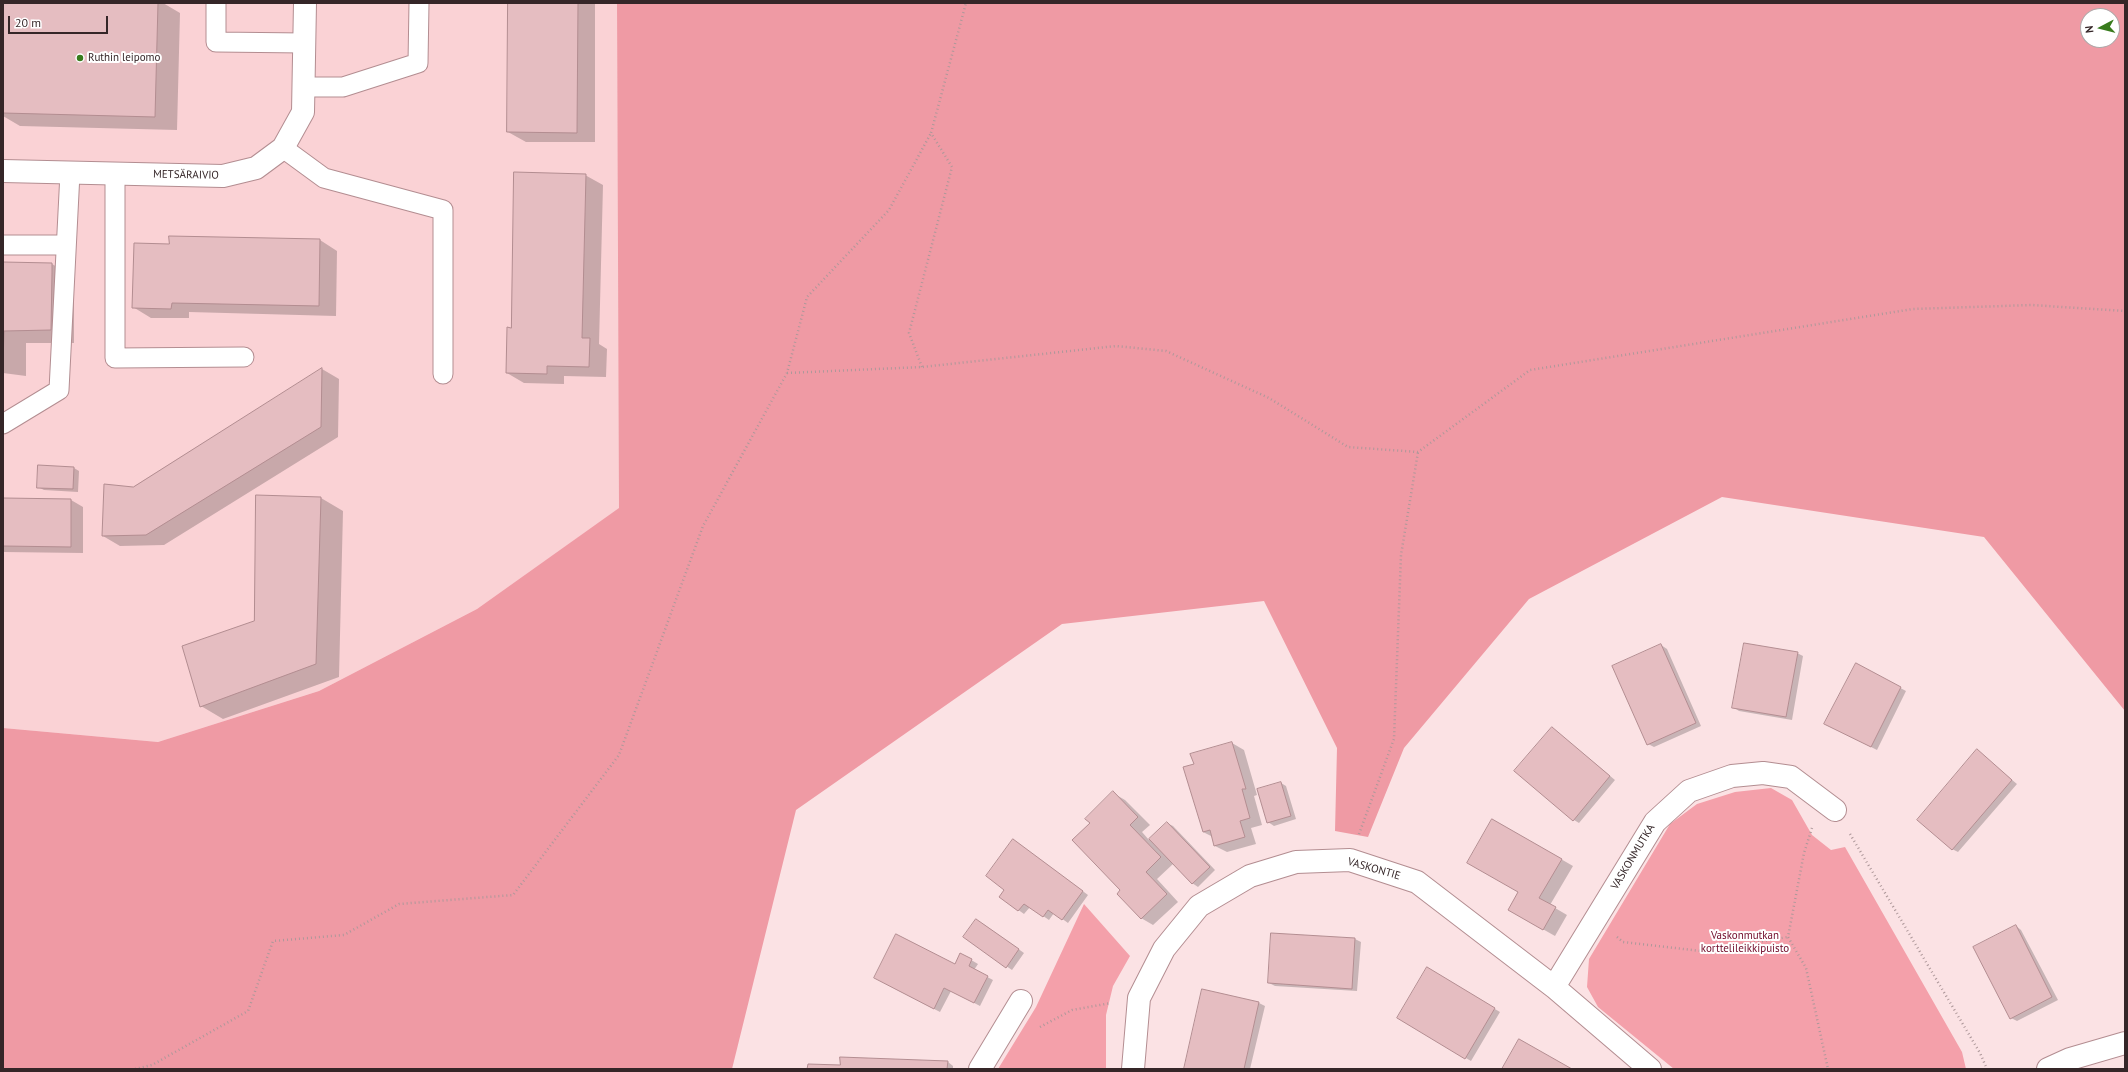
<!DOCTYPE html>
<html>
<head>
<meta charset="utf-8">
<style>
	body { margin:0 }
	#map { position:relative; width:2128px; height:1072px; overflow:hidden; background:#fbe2e4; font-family:"PT Sans",sans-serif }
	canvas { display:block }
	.frame { position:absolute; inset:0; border:4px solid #352628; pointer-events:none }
	.north { position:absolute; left:2080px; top:8px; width:40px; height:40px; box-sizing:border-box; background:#fff; border:1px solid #aea8a9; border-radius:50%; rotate:263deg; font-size:11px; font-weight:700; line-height:16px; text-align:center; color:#352628 }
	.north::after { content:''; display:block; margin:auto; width:14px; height:18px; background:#387b1d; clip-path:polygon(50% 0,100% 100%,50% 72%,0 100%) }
	.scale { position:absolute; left:8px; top:16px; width:100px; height:18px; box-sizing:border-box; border:2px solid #352628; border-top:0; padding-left:5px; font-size:12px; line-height:14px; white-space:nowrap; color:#352628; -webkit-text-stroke:3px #fff; paint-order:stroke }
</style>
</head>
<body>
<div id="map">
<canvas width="2128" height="1072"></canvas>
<div class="frame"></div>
<div class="north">N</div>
<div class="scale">20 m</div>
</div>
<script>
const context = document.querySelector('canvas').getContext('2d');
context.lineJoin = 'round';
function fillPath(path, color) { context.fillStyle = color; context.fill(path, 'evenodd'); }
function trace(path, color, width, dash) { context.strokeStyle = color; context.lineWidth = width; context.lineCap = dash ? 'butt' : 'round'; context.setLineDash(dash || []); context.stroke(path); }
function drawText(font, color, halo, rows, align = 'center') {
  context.font = font + ' "PT Sans",sans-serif'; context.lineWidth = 4; context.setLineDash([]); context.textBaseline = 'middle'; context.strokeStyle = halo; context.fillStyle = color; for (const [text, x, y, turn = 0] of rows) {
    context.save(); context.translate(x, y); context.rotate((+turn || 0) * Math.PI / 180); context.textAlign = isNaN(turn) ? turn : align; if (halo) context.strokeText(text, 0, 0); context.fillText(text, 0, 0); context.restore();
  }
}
const built = new Path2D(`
	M3,3H617L620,508L477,609L319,691L158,742L3,728Z`);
const green = new Path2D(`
	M1771,788L1792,800L1812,835L1831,850L1845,847L1962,1052L1966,1069H1674L1598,1007L1587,987L1589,959L1670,824L1697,804L1735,792Z
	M1084,904L1130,956L1113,986L1106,1015V1069H998L1036,1007Z`);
const forest = new Path2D(`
	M617,3H2125V711L1984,537L1722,497L1529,599L1404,748L1368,837L1335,831L1337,748L1264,601L1062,624L796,810L732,1069H3V728L158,742L319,691L477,609L619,508ZM2088,16H2112V40H2088Z`);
const shadow = new Path2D(`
	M3,3H163L180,13L177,130L20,126L3,116Z
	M509,3H595V142H526L508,132Z
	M585,175L603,185L599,344L607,349L606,377L564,376V384L524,383L507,373L512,329Z
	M320,240L337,251L336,316L189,312V318H151L133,307L170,245Z
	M3,263L52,264L74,277V343H26V376L3,373Z
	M322,369L339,379L338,437L164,545L120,546L103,536L133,488Z
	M74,468L79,471L78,492L44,490L38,487Z
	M321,498L343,511L339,677L223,719L201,706L255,621Z
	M3,499L71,500L83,507V553L3,552Z
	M1661,645L1667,649L1701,726L1654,747L1648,744Z
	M1797,653L1803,656L1792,720L1739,711L1733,707Z
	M1856,664L1906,691L1877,750L1831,727Z
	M1552,728L1615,780L1579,823L1574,820Z
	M1232,743L1244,750L1257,795L1254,796L1262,825L1251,828L1256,844L1227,852L1215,846L1213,837L1203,832L1195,765Z
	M1977,751L2017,784L1958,852L1952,849Z
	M1281,783L1286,786L1296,819L1274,826L1268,822Z
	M1113,793L1125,800L1150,825L1142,832L1149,840L1167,823L1173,826L1215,870L1198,887L1192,883L1173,864L1157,879L1178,902L1153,925L1141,918L1122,890L1091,823Z
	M1493,820L1573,866L1550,905L1567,915L1555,936L1509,910L1519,892Z
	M1019,844L1088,895L1068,923L1054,913L1049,920L1030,907L1024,914L1000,897L1006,889Z
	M982,923L1024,953L1012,970L964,937Z
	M2016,926L2021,930L2058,1000L2017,1021L2011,1018Z
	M1355,939L1361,942L1357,991L1275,986L1269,983Z
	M961,954L978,964L974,970L993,980L980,1006L951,991L940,1012L880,981L955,965Z
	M1427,969L1500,1012L1471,1061L1398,1018Z
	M1203,990L1259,1003L1265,1006L1250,1069H1185Z
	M948,1062L953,1066V1069H808Z`);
const building = new Path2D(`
	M3,3H158L155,117L3,113Z
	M508,3H578L577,133L507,132Z
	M514,172L586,174L582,338H590L589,367L547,366V374L506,373L507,327L511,328Z
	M169,236L320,239L319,306L172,303L171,309L132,308L134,243L169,244Z
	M3,262L52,263V273L51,330L4,331L3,363Z
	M322,368L321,427L146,535L102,536L104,484L133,487Z
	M38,465L74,467L73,489L37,488Z
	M256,495L321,497L316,664L200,707L182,646L254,621Z
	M3,498L71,499V547L3,546Z
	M1744,643L1798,652L1786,717L1732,708Z
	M1661,644L1696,723L1647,745L1612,666Z
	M1856,663L1901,687L1871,747L1824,724Z
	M1552,727L1610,776L1573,821L1514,771Z
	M1232,742L1246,789H1242L1250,818L1240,821L1245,837L1214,846L1210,830L1203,832L1183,767L1194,764L1190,754Z
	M1977,749L2012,780L1952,850L1917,820Z
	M1281,782L1291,816L1267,823L1257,789Z
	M1113,791L1138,817L1130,825L1161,857L1146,872L1167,894L1141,919L1117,894L1120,890L1072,840L1090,823L1085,819Z
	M1492,819L1562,859L1539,898L1556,907L1543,930L1508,910L1518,892L1467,863Z
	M1167,822L1210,867L1192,884L1149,839Z
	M1013,839L1083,891L1062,920L1048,910L1043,917L1024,904L1018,911L999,897L1004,890L986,876Z
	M976,919L1019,949L1006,968L963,937Z
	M2016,925L2052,997L2010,1019L1973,947Z
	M1271,933L1355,938L1352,989L1268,983Z
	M896,934L955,964L960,953L972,959L969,966L988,976L974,1003L944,988L934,1009L874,978Z
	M1427,967L1495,1008L1465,1059L1397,1018Z
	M1202,989L1259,1002L1244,1069H1184Z
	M1519,1039L1572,1069H1502Z
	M840,1057L948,1061L947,1069H807L808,1064L840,1065Z`);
const path = new Path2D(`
	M922,367L909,333L952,167L931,133L966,3
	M787,373L922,367L1116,346L1166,351L1269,398L1348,447L1418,452L1530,370L1913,309L2032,305L2125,311
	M1812,828L1804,853L1788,937L1806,968L1828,1069
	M1359,834L1394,739L1401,555L1418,452
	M1850,834L1980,1053L1987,1069
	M1617,937L1623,942L1701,951L1788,937
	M1040,1027L1072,1010L1111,1003
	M135,1069L152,1065L248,1011L273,941L344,935L399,904L513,895L619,755L703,526L787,373L807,297L889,210L931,133`);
const service = new Path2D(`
	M216,3V42L304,43
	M303,87H343L418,63L419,3
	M283,148L324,178L443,210V374
	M115,174V358L244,357
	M3,245H66
	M3,424L59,390L70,173`);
const minor = new Path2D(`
	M3,171L223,176L256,168L283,148L303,112L305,3
	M1554,987L1655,822L1689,791L1732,776L1763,773L1791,777L1835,810
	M980,1069L1021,1001
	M1133,1069L1139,998L1164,949L1199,906L1250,876L1296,862L1350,860L1417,882L1554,987L1650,1069
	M2048,1069L2070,1059L2125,1043`);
const markers = [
	[80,58,4,"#387b1d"]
];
const poiNames = [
	["Ruthin leipomo",88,58]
];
const streetNames = [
	["METSÄRAIVIO",186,175,1],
	["VASKONMUTKA",1633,857,-59],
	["VASKONTIE",1374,869,16]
];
const parkNames = [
	["Vaskonmutkan",1745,936],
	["korttelileikkipuisto",1745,949]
];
fillPath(built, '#fad2d5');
fillPath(green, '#f4a0aa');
fillPath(forest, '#ef9aa4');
fillPath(shadow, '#0003');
fillPath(building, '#e5bdc1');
trace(building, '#b38d91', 1);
trace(service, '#b38d91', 21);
trace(minor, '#b38d91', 24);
trace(path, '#ae989a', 2.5, [1, 3]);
trace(service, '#fff', 19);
trace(minor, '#fff', 22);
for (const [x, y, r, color] of markers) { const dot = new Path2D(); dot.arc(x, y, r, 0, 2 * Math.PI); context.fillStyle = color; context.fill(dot); trace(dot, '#fff', 1.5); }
drawText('11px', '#352628', '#fff', poiNames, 'left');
drawText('11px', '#352628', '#fff', streetNames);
drawText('11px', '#700a29', '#fff', parkNames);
</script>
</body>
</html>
